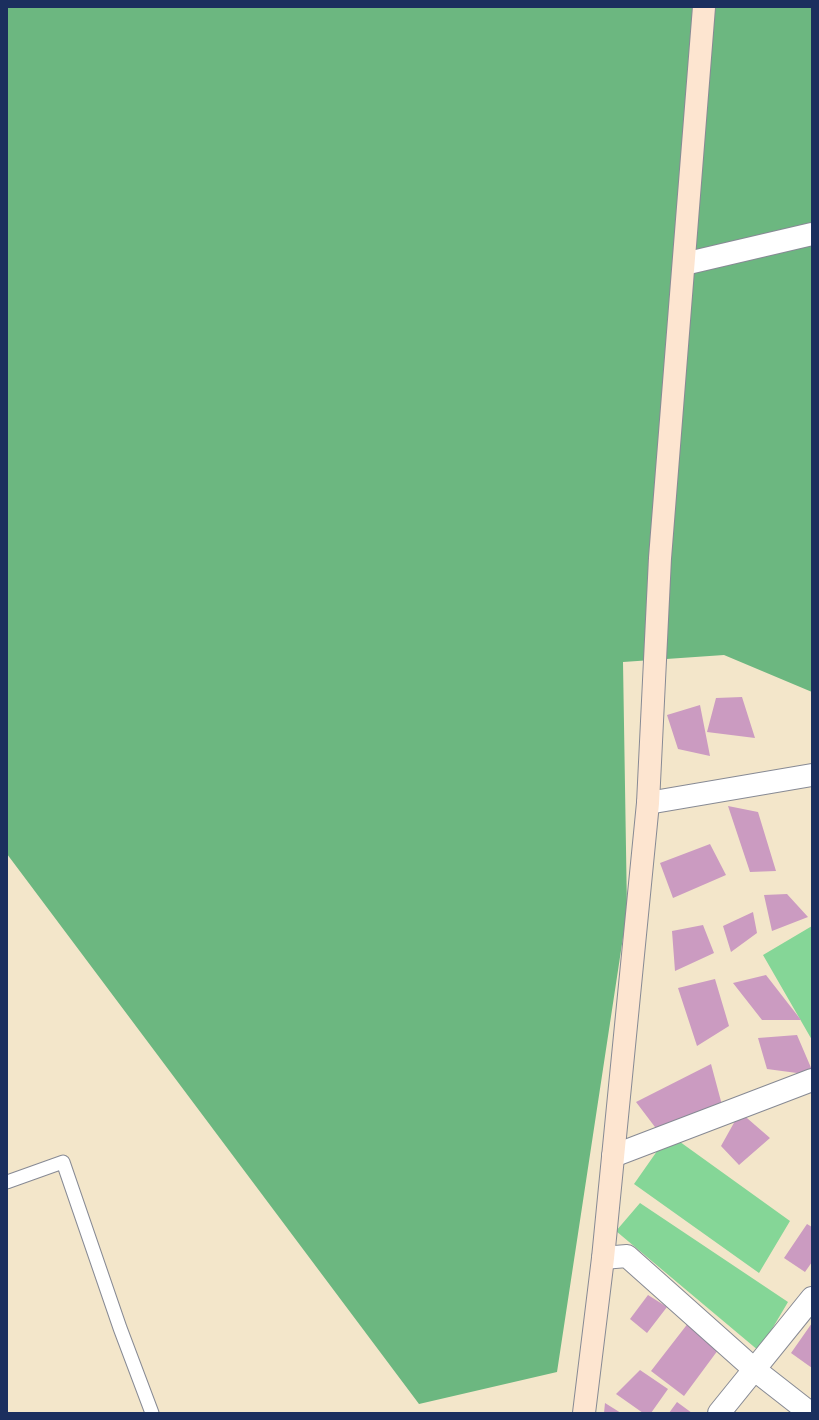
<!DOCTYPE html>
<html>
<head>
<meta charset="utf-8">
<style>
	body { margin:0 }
	#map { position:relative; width:819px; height:1420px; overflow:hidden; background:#f3e6ca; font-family:"IM FELL Double Pica",serif }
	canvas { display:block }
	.frame { position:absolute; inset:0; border:8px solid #1b2f5e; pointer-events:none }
</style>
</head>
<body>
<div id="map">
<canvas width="819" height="1420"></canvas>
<div class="frame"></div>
</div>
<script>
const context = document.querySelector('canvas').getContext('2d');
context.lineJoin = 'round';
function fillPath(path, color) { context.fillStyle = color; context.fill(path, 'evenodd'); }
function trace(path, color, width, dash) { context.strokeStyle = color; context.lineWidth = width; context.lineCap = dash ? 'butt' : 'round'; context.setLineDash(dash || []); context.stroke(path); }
const green = new Path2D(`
	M812,926V1040L763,955Z
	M669,1134L790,1221L759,1273L634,1184Z
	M640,1203L788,1302L759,1351L616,1231Z`);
const forest = new Path2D(`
	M7,7H812V692L724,655L623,662L627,911L557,1372L419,1404L7,854Z`);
const building = new Path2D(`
	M742,697L755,738L707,732L716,698Z
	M700,705L710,756L678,749L667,715Z
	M728,806L758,812L776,871L750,872Z
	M710,844L726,875L673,898L660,863Z
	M787,894L808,917L772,931L764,895Z
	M753,912L757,933L731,952L723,926Z
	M703,925L714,953L675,971L672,931Z
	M766,975L801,1020H762L733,983Z
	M715,979L729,1026L697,1046L678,988Z
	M797,1035L812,1070V1075L767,1069L758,1038Z
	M711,1064L722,1105L658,1131L636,1102Z
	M740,1112L770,1138L739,1165L721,1146Z
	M807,1224L812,1227V1262L805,1272L784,1258Z
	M648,1295L667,1307L647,1333L630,1319Z
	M689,1322L721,1346L684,1396L651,1371Z
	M812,1323V1368L791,1353Z
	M640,1370L668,1389L651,1413H643L616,1394Z
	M677,1402L692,1413H669Z
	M605,1403L621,1413H604Z`);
const lane = new Path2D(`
	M7,1182L63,1162L120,1328L152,1413`);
const street = new Path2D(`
	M684,264L812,234
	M648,803L812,775
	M613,1156L812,1080
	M603,1258L627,1256L755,1370L810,1413
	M719,1413L812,1298`);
const secondary = new Path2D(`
	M584,1413L603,1258L648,803L660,558L704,7`);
fillPath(green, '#85d697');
fillPath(forest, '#6cb780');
fillPath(building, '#cb9bc1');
trace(lane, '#878a94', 15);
trace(street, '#878a94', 24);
trace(secondary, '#878a94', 24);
trace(lane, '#fff', 13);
trace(street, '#fff', 22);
trace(secondary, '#fde5d0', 22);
</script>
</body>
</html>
